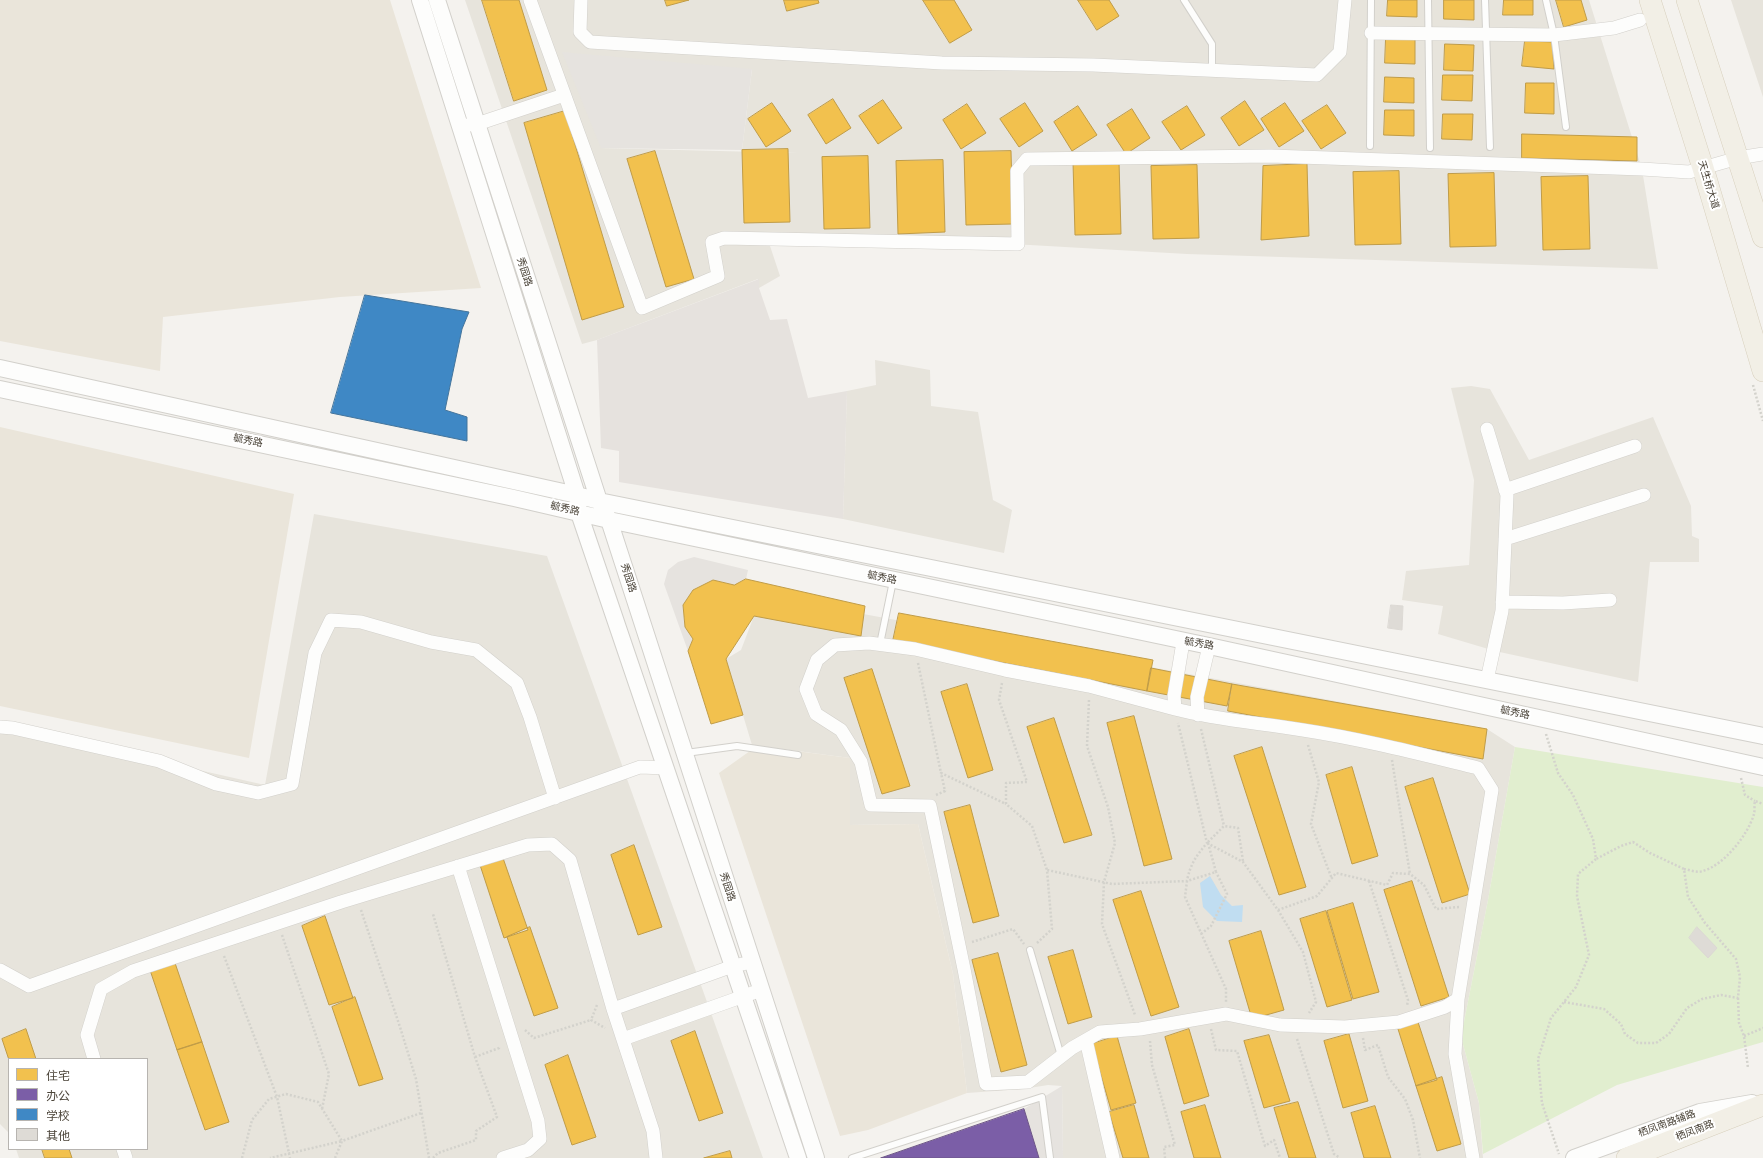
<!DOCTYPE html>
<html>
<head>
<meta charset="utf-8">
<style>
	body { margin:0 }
	#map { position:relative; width:1763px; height:1158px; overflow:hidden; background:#f4f2ee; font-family:"DejaVu Sans","Noto Sans SC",sans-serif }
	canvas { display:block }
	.legend { position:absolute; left:8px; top:1058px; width:140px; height:92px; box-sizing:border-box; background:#fff; border:1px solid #b7b4b0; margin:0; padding:5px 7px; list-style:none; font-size:12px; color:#4b4439 }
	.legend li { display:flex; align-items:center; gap:8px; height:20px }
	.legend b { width:20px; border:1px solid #b7b4b0 }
</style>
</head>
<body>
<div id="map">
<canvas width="1763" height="1158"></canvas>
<ul class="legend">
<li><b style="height:11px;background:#f2c14e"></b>住宅</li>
<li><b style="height:11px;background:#7b5ea7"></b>办公</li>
<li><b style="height:11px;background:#3f88c5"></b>学校</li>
<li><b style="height:11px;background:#dedbd6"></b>其他</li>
</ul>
</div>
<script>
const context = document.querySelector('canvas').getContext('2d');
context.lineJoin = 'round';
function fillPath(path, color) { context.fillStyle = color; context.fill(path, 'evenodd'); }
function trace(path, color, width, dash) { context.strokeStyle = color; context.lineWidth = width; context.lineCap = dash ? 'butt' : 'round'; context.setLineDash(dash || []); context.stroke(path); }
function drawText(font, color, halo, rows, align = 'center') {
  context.font = font + ' "DejaVu Sans","Noto Sans SC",sans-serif'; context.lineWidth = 4; context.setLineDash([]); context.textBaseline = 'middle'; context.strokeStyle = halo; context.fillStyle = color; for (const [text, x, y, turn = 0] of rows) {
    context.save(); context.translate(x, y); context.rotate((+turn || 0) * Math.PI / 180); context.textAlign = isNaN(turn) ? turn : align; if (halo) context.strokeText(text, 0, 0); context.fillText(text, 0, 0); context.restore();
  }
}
const residential = new Path2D(`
	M465,0H1589L1642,169L1658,269L1187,254L1030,245L766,234L780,276L759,288L758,279L597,340L582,344ZM752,69L742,150L798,153L601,148Z
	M1731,0H1763V97Z
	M875,360L930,370L931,406L978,412L993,500L1012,510L1004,553L843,519L847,391L876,385Z
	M1471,386L1490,389L1529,460L1653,417L1691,506L1692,536L1699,539V562H1650L1638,682L1495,651L1438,634L1443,606L1402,600L1406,571L1469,565L1474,480L1451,388Z
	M314,514L547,556L763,1158H19L16,1149H147V1059H9V1133L0,1124V725L265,785Z
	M771,597L1487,729L1515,747L1488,900L1461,1037L1479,1103L1483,1158H1063L1062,1086L1048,1085L1023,1089L967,1093L953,974L918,824L850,825V758L752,745L726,659L741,650L754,616Z`);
const industrial = new Path2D(`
	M759,279V288L770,320L787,319L808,398L847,391L843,519L619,482V451L601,448L597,340Z`);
const education = new Path2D(`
	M0,0H390L481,288L340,297L163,317L160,371L0,341Z
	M0,427L294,494L249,758L0,706Z
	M757,746L850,758V825L918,824L953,974L967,1093L868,1130L840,1136L719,773Z`);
const green = new Path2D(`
	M1515,747L1763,787V1042L1617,1085L1483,1154L1479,1103L1461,1037L1488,900Z`);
const parking = new Path2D(`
	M562,52L752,69L742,150L601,148Z
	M694,557L748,570L746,579L734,585L713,580L693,590L683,605L685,627L693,639L688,651L664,584L668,570L678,562Z
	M1062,1086L1063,1158H1039L1024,1109Z`);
const water = new Path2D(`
	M1210,876L1221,895L1232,906L1243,905L1242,922L1217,921L1203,907L1200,883Z`);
const homes = new Path2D(`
	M482,0H519L547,90L514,101Z
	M665,0H689L667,6Z
	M784,0H818L819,3L787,11Z
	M923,0H954L972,30L950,43Z
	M1078,0H1109L1119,16L1097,30Z
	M1388,0H1417V17L1387,16Z
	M1444,0H1474V20L1444,19Z
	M1504,0H1533V15H1503Z
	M1556,0H1581L1587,20L1564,27Z
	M1386,38H1415V64L1385,63Z
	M1525,41L1552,42L1554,69L1522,66Z
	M1445,44L1474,45L1473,71L1444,70Z
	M1443,75H1473L1472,101L1442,100Z
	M1385,77L1414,78V103L1384,102Z
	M1526,83H1554V114L1525,113Z
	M833,99L851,128L826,144L808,115Z
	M883,100L902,128L878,144L859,116Z
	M1245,101L1264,130L1239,146L1221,118Z
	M772,103L791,131L766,147L748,119Z
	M1025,103L1043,131L1019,147L1000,119Z
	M1285,103L1304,131L1279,147L1261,119Z
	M967,104L986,133L961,149L943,120Z
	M1327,105L1346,133L1321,149L1302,121Z
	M1078,106L1097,135L1072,151L1054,122Z
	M1187,106L1205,135L1181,150L1162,122Z
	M1132,109L1150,138L1126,154L1107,125Z
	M1385,110H1414V136L1384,135Z
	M565,111L624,307L582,320L524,123Z
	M1443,114H1473L1472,140L1442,139Z
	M1522,134L1637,137V161L1522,158Z
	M788,149L790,222L744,223L742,150Z
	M655,151L694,279L666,287L627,159Z
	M1011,151L1013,224L966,225L964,152Z
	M868,156L870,228L824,229L822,157Z
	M943,160L945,232L898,234L896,161Z
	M1119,161L1121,234L1075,235L1073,162Z
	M1307,164L1309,236L1261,240L1263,166Z
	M1197,165L1199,238L1153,239L1151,166Z
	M1399,171L1401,244L1355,245L1353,172Z
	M1494,173L1496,246L1450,247L1448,174Z
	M1588,176L1590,249L1543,250L1541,177Z
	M746,579L865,606L861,636L754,616L726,659L743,715L711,724L688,651L693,639L685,627L683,605L693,590L713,580L734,585Z
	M899,613L1153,660L1147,691L893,641Z
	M1151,668L1232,684L1227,706L1147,691Z
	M872,669L910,786L882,794L844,678Z
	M967,684L993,770L968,778L941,692Z
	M1232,684L1487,729L1483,759L1228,711Z
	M1134,716L1172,859L1144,866L1107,723Z
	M1054,718L1092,835L1064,843L1027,727Z
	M1262,747L1306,887L1279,895L1234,756Z
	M1352,767L1378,856L1352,864L1326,775Z
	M1433,778L1470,894L1442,903L1405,787Z
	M970,805L999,916L973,923L944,812Z
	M634,845L662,927L638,935L611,855Z
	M503,858L528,930L504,938L480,865Z
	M1412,881L1449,997L1421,1006L1384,890Z
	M1141,891L1179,1007L1151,1016L1113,900Z
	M1353,903L1379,992L1353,999L1327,911Z
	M1326,911L1352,1000L1327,1007L1300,919Z
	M325,916L353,998L329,1005L302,926Z
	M530,927L558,1008L534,1016L507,937Z
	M1261,931L1284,1010L1252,1019L1229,941Z
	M1073,950L1092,1017L1068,1024L1048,957Z
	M998,953L1027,1065L1001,1072L972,960Z
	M174,960L202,1042L177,1050L150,970Z
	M355,997L383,1079L359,1086L332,1007Z
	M1418,1022L1437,1080L1416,1086L1398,1029Z
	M26,1029L36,1059L9,1060L2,1039Z
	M1189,1029L1209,1096L1184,1104L1165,1037Z
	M695,1031L723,1113L699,1121L671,1041Z
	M1349,1034L1368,1101L1343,1108L1324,1041Z
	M1269,1035L1290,1101L1264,1108L1244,1041Z
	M1117,1036L1136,1103L1111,1110L1092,1044Z
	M202,1042L229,1122L205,1130L177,1050Z
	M568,1055L596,1137L572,1145L545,1065Z
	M1442,1077L1461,1144L1437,1151L1416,1086Z
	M1298,1102L1316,1158H1289L1274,1108Z
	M1134,1105L1149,1158H1123L1109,1112Z
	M1205,1105L1221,1158H1194L1181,1112Z
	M1375,1106L1391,1158H1364L1351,1113Z
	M42,1149H69L72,1158H45Z
	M730,1151L732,1158H704Z`);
const offices = new Path2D(`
	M1024,1109L1039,1158H881Z`);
const schools = new Path2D(`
	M365,295L469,312L462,329L445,410L467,417V441L331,413Z`);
const building = new Path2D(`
	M1391,605L1403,606L1402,630L1388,628Z
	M1697,927L1717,948L1708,958L1689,938Z`);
const path = new Path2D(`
	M1753,385L1763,421
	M918,663L941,773
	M1002,683L999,700L1027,782L1006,783V804L1032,826L1047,870
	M1089,700L1087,746L1108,807L1115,843L1104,882L1102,924L1135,1015
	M1201,729L1224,826
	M1546,734L1558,773L1573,795L1593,839L1596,859L1578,874L1577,896L1589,955L1576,987L1551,1018L1538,1059L1542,1103L1559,1154
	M1308,745L1319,782L1311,824L1332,879
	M1392,760L1410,874
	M1741,778L1745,795L1755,801
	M936,795L945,791L941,773L1006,804
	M1208,842L1224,826L1238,828L1243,861
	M1207,843L1243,862L1278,910L1317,896L1336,873L1387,885L1393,873L1410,874L1424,885L1436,909L1459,907
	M1208,843L1216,872L1187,881L1185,897L1226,989V1002
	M1684,869C1690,870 1697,873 1703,871C1724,865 1748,835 1754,814C1755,810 1754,805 1755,801L1763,804
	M1369,881L1408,1000L1407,1006
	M361,910L400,1027L416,1079L429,1158
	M1278,910L1303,952L1316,1002L1309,1013
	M1201,934L1211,926L1227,894L1216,872
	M282,935L329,1074L322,1109
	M972,942L1013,929L1024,944
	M1037,943L1052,929L1047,870L1112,884L1187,881C1190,864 1197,855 1207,843L1178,723
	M224,956L277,1097L290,1158
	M1738,998L1739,1023L1744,1036L1748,1068
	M1564,1002L1604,1009L1621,1024L1625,1034L1638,1043H1656L1669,1034L1687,1008L1702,999L1721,995L1738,998L1740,977L1736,959L1705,923L1688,897L1684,869L1650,853L1633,842L1621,846L1596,859
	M597,1005L591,1020L605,1028
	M1211,1029L1216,1050L1237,1051L1265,1146L1274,1140L1280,1158
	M525,1030L534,1038L591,1020
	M1744,1036L1763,1028
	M1363,1038L1365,1050L1378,1045L1388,1077L1405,1099L1413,1120L1420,1158
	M1297,1039L1334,1154L1340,1158
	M1150,1041L1152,1065L1175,1145L1164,1147L1165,1158
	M475,1057L499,1048V1046
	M242,1158L252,1120L269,1099L286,1094L318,1102L342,1141L270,1158
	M335,1158L342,1141L421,1113
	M433,1158L438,1153L476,1140V1131L497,1117L475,1057L433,914`);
const service = new Path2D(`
	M1184,0L1212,44V70
	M1428,0L1430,148
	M1485,0L1490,147
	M1546,0L1554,35L1566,127
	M1370,146L1371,0
	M880,644L893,581
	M686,753L737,746L798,755
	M1030,950L1061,1056
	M852,1158L1042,1097L1050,1158`);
const minor = new Path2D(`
	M530,0L642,308L718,276L712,242L724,238L1018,244L1017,171L1027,159L1271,156L1642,169L1689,172L1738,158L1763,154
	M581,0L580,32L590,42L942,63L1093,65L1317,75L1340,52L1345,0
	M1371,33L1554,35L1614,28L1640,20
	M460,126L477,124L564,95
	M1487,429L1507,495L1502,611L1487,680
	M1505,490L1635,446
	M1505,539L1644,495
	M1502,602L1563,603L1610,600
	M1175,709C1217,720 1261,723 1303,730C1362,739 1420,754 1478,768L1492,790L1458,999L1445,1007L1399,1022L1345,1027L1280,1025L1226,1014L1140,1029L1100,1032L1072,1048L1028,1082L986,1084L964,969L930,806L871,805L861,762L841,730L816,714L806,689L817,660L835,645L869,643L915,649L1005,670L1089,686L1175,709L1174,696L1183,642
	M1198,715L1197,697L1209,646
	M0,727L13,728L159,761L216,784L258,793L292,784L315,653L331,620L361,622L431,642L476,650L517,683L530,717L555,798
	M458,866L538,1121L540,1139L528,1150L503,1158
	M0,970L29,986L640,767L666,768
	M1458,999L1455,1054L1473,1158
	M613,1009L733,966L752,962
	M623,1039L761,990
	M1086,1040L1113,1158
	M94,1059L87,1035L101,989L133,971L341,902L528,845L552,844L570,860L613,1009L653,1131L656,1158
	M123,1149L126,1158`);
const tertiary = new Path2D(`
	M420,0L577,495L579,513L798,1158
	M437,0L599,501L609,520L816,1158
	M0,368L577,495L599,501L1763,736
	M0,389L514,498L609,520L1209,646L1763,767
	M1574,1158L1700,1112L1752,1103`);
const primary = new Path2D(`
	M1650,0L1703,168L1763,371
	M1687,0L1763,237
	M1627,1158L1763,1105`);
const streetNames = [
	["天生桥大道",1708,185,73],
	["秀园路",524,272,72],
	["毓秀路",248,441,12],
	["毓秀路",565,509,13],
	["秀园路",628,578,72],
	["毓秀路",882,578,12],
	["毓秀路",1199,644,10],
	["毓秀路",1515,713,12],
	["秀园路",727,887,72],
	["栖凤南路辅路",1667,1124,-20],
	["栖凤南路",1695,1131,-21]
];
fillPath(residential, '#e7e4dc');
fillPath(industrial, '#e6e2de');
fillPath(education, '#eae5da');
fillPath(green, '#e1eecf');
fillPath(parking, '#e6e3df');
fillPath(water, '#c0ddf1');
fillPath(homes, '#f2c14e');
trace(homes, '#c09c48', 1);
fillPath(offices, '#7b5ea7');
trace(offices, '#6d5686', 1);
fillPath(schools, '#3f88c5');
trace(schools, '#43749b', 1);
fillPath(building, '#dedbd6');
trace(building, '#dcd9d4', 1);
trace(service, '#d2d0cb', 8);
trace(minor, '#d2d0cb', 14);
trace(tertiary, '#d2d0cb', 18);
trace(primary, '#d6cebb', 22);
trace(path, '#d3d2cc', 2.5, [2, 2]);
trace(service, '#fdfdfc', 6);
trace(minor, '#fdfdfc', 13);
trace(tertiary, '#fdfdfc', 16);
trace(primary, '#f2efe6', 21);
drawText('10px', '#4b4439', '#fff', streetNames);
</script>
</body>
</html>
